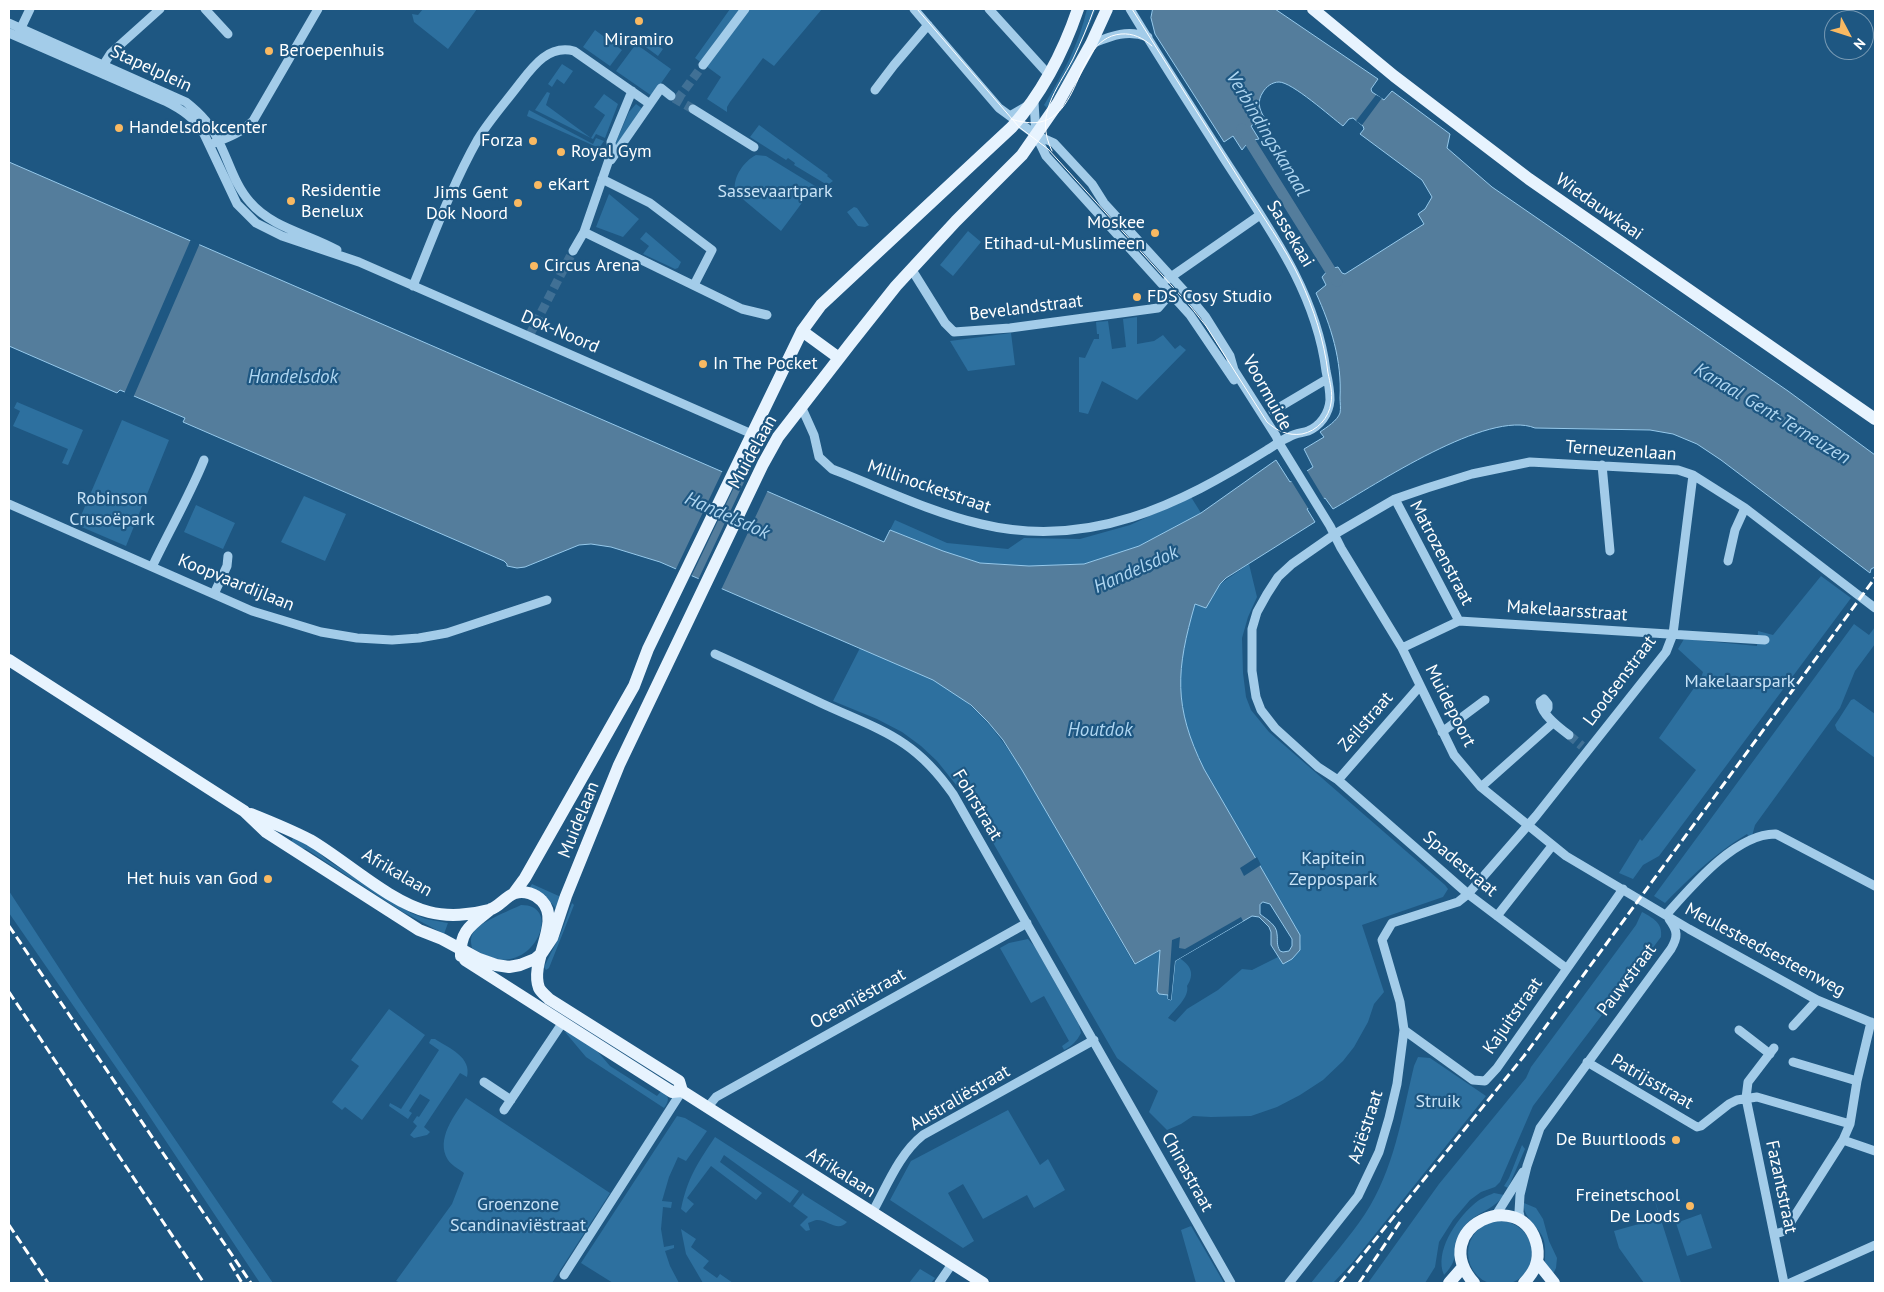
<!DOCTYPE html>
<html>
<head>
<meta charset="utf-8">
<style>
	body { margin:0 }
	#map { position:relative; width:1884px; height:1292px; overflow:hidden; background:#1e5782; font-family:"PT Sans",sans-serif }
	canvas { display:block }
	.frame { position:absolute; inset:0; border:10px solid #fff; pointer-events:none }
	.north { position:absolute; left:1824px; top:10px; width:50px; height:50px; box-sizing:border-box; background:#1e5782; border:1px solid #789ab4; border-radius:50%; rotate:130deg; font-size:14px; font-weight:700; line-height:20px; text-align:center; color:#fff }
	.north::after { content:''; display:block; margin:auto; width:18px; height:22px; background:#f9b962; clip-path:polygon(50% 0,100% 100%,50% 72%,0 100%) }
</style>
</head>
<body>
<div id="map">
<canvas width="1884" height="1292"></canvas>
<div class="frame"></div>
<div class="north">N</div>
</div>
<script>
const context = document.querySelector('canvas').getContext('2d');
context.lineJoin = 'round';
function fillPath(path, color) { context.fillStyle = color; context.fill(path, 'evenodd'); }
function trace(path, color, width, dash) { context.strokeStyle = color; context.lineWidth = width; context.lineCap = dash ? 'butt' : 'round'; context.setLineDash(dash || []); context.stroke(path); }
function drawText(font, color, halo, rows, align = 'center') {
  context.font = font + ' "PT Sans",sans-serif'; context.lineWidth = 4.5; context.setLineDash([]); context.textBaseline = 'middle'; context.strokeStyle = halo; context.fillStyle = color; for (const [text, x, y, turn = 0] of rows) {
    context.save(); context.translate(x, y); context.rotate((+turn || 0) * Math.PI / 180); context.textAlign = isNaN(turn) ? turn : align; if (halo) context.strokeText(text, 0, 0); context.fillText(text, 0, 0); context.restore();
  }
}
const green = new Path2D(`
	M423,9H477L448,49L414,22L412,14L418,15Z
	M730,9H822L774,66L763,58L730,102L727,107V112L707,99L721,77L695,58Z
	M1087,9H1096L1073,63L1047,108L1044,105C1063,74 1079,44 1087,9Z
	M595,30L622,50L610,66L583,47Z
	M644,36L663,49L658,56L639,42Z
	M636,44L671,69L652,96L616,71Z
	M562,64L573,71L564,84L557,79L552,87L548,84Z
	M547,92L550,93L546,105L591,138L605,115L594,107L604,94L618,104L605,138L596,134L593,139L535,110Z
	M636,104L643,109L612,151L629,112Z
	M529,110L593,144L596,138L604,141L599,148L527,116Z
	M759,125L828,175L827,176L833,181L826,186L824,183L794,165L795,163L788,158L786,160L750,137Z
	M756,155L766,156L820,189L810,192L781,231L745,201L735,190C733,177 744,161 756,155Z
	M609,194L639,219L623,237L596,227Z
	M854,207L857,208L869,225L865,227L858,226L847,212Z
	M968,231L981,242L953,276L940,265Z
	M646,232L681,262L678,268L675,269L643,254L649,246L640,239Z
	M1137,317V344L1154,341L1163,335L1175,349L1180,345L1186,350L1137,400L1102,381L1088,414L1079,412V357L1085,358L1094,339H1099V334H1097L1096,322L1108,321L1112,349L1126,347L1123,319Z
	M1011,333L1015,365L968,371L950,341Z
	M17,402L83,430L68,465L62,463L68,449L13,426L20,411L14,408Z
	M122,420L169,440L126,546L77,525Z
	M304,496L346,514L325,561L281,542Z
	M1191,497L1201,513L1139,546L1084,564L1029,566L980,563L943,551L890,530L895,520L947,543L1008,549L1024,538L1080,539L1130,525Z
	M196,505L235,523L223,549L184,532Z
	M1249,564L1257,597L1248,617L1242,638L1243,673L1246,697L1251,710L1269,732L1445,885L1448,889L1443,897L1362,925L1384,992L1374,1004L1368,1022L1354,1047L1343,1061L1323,1080L1300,1095L1277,1107L1251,1116L1211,1117L1193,1116L1181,1124L1167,1130L1149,1112L1158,1091L1117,1058L969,801L937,761L921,746L902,732L877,719L833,701L860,648C898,664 941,678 972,707C992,725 1007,747 1022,770L1134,964L1160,950L1157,991L1159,994L1168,995L1171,999L1175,961L1179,958C1191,965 1195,974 1187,986C1190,997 1174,1010 1168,1018L1175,1022L1187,1009L1218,990L1242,969L1252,970L1278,957L1283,964C1295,956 1303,951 1300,935L1204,769C1173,705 1176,670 1195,604L1206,608L1220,584Z
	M1821,576L1851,598L1659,856L1643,865L1633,879L1619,873L1640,839L1642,841L1696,770L1659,738L1701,678L1703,672L1678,649L1684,639L1757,646L1758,631L1773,635Z
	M1854,624L1869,635L1875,627V644L1855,671L1840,708L1755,825L1752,836L1749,837L1747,834C1713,855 1693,875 1665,903L1654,896Z
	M1854,699L1875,714V758L1837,730L1835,725L1851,700Z
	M294,836L314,848L327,860L411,913L426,919L448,923L444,934L403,912L306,849L294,847L290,844Z
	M532,884L561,897L556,909L545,895L530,887Z
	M9,891L78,997L273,1283H260L256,1277L138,1099L9,913Z
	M572,903L574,905L549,968L546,970L544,967L561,933Z
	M521,905C562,905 536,967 497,959C488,957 480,953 472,948C471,943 470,938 473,933C479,922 509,911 521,905Z
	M1642,912C1653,918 1663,923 1661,937L1533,1106L1500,1182L1495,1187L1481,1192L1470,1200L1453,1220L1439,1242L1435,1267L1425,1283H1368L1439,1184L1526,1078L1531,1067L1636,925Z
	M1028,939L1035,947L1079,1025L1081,1033C1077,1041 1072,1046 1064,1050L1062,1046L1069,1041L1044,996L1031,1003L1000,948L1009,943Z
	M389,1009L425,1035L362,1120L345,1107L342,1110L332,1102L359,1066L351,1060Z
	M570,1031L592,1045L610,1066L657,1096L662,1090C669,1096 670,1100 664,1108L586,1057L565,1032Z
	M431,1039H435C449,1048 472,1057 467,1077L460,1073L424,1127L430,1132L427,1135L414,1138L410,1135L417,1126L413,1122L417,1116L419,1117L430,1100L420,1094L409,1111L412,1113L408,1119L389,1106L390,1103L401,1109L439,1050L429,1043Z
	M1418,1057L1430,1058L1486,1096L1352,1263L1333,1283H1311C1329,1260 1349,1238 1365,1214C1394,1170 1402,1116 1414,1066Z
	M466,1098L610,1193L552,1283H401L396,1281L452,1204L464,1173C459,1169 451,1165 448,1160C435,1139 455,1115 466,1098Z
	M1008,1110L1040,1165L1048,1159L1065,1190L1034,1208L1027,1195L983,1219L963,1184L948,1193L974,1241L963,1248L890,1200L911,1161Z
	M677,1116L685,1118L707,1131L686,1161L678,1157L669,1177L662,1201L672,1202L671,1208L663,1207L661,1229L664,1247L674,1245V1248L665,1251L670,1266L679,1283H613L581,1263Z
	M715,1137L799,1191L790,1203L724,1155L720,1162L762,1193L756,1200L711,1166L687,1198L694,1204L686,1213L681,1209C688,1177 697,1164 715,1137Z
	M1522,1145L1525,1149L1508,1188L1504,1186L1509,1178Z
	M1651,1188L1681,1283H1644L1619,1248L1614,1231L1660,1218Z
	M803,1193L804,1195L847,1222C837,1233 828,1219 816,1220C815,1220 809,1223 808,1223L810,1230L806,1231L800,1225L808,1217L793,1206Z
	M1494,1193L1504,1195C1492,1212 1474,1212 1462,1229C1451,1247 1462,1257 1444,1275C1434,1252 1456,1220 1473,1205C1479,1199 1487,1196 1494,1193Z
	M1524,1203L1536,1208L1543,1219L1549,1241L1557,1258L1556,1268L1553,1274L1545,1262C1545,1254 1546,1246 1543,1238C1538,1225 1522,1217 1524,1203Z
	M1701,1214L1712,1248L1687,1256L1676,1223Z
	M1468 1253a32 32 0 1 1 64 0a32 32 0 1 1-64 0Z
	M1191,1226L1224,1283H1196L1181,1230Z
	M681,1229L696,1239L691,1247L709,1261L703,1268L717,1278L720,1274L733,1283H703L686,1254Z
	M920,1269L935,1278L931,1283H909Z`);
const water = new Path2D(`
	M1153,9H1275L1378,79L1371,89L1372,92L1384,100L1392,91L1450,134L1447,148L1492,187L1788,391L1875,455V567L1871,569L1870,573L1721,460L1697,444L1673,434L1650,430L1535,428C1488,409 1375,485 1333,509L1325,498L1307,509L1315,522L1226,578L1220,584L1206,608L1195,604C1176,670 1173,706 1204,769L1300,935V950L1292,959L1283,964L1271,945V932L1269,927L1259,917L1252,916L1175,961L1171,1000L1168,999V995L1159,994L1157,991L1160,950L1135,964L1022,770L1003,740L988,722L971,705L933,680L660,562L611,547L591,544L579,545L525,567L517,568L507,566V564L504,561L183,422L185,418L120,390L117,393L9,346V162L884,542L890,530L943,551L980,563L1029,566L1084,564L1139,546L1201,513L1276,460L1290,482L1313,467L1304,449L1324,437L1320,432C1327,427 1337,421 1340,413C1341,409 1340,402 1340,398C1342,360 1331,326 1316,293L1326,285L1322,277L1329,269L1338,267L1342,273L1345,274L1424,224L1418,214L1425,209L1432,197L1422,180L1360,134L1364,129L1363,126L1353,118L1349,119L1343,126C1331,117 1292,82 1279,82C1272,82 1266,87 1263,92C1257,101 1259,109 1264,117L1251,126L1259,139L1249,141L1242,150L1233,136L1224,142L1155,34L1151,18ZM1263,902L1270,904L1292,939V946L1289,951L1283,952L1280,951C1276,944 1278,940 1277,934C1277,925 1266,919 1260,914V905Z`);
const pier = new Path2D(`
	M1376,95L1382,98L1362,125L1356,121Z
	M191,239L200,243L133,398L124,394Z
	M1277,458L1291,479L1306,469L1329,507L1325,501L1310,510L1313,516Z
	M723,470L739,477L691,577L675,571Z
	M745,480L768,490L721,590L698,580Z
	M1257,857L1261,865L1244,876L1240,868Z
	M1241,917L1243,921L1175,961L1171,1000L1168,999L1172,940L1180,937L1179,948L1185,949Z`);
const canal = new Path2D(`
	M1242,129L1337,281`);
const minorTunnel = new Path2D(`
	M674,98L693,109
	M677,100L703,65
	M529,336L573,251
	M1569,735L1582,746`);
const minor = new Path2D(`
	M205,9L228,34
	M914,9L999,108L1036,135L1054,143L1092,184L1104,203L1187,294L1205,316L1230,356L1234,370L1276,436L1279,443L1330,526L1341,548L1402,648L1454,755L1481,787L1566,856L1689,929L1817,1000L1875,1024
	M989,9L1049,75
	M9,23L186,102C200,113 211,124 218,140C229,161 234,184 250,202C272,228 309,234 337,250
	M19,32L30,9
	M9,33L165,101C181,109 195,118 204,134L237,204L256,223L282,236L359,262L752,434
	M1091,44C1111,36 1127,29 1148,37
	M104,64L111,53L160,9
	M703,65L745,9
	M875,90L894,65L928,25
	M693,109L754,147
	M1010,116L1034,102L1036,135L1046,156L1190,315L1234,380
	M214,143C230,137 242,132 253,121L318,9
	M611,160L661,88L671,96
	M602,179L650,203L712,250L694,285
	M584,232L742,309L767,315
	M573,251L584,232L612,151L611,142L632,91
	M912,270L945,323L954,332L1010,328L1158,308L1171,293
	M1168,279L1260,215
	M413,286C433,237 452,185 478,139C489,121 504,104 517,87C531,69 547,44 574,51L650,104
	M801,406L814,435L819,457L832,469C881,488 930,512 981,524C1089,550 1179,505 1267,450C1274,446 1281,440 1289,437C1295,433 1302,433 1308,431C1320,426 1329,414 1330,400C1330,391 1328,380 1326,371C1316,290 1266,224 1223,157C1192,108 1160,59 1130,9
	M1273,411L1327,379
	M1602,465L1610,551
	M1395,499L1459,621
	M9,504L252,611L321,632L357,638L392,640L419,638L447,633L547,600
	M1728,561L1735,530L1745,508
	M152,567C169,531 189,497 204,460
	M214,594L227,566L228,556
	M1402,648L1459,621L1765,640
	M715,654C751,670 787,687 823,704C882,731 914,738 953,794L1231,1283
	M1545,712L1548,708V704L1544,699L1540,702C1542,715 1558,727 1569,735
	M1442,732L1485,700
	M1338,780L1420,686
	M1481,787L1553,723
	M1666,915C1691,887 1736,833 1776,834L1875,886
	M1497,916L1552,846
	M1566,968L1468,894L1338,780L1318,767L1275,728L1261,710L1256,697L1252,671V629L1257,612L1267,594L1278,577L1292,564L1335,534L1395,499L1427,488L1472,474L1530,462L1678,470L1693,475L1745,508L1875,608
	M1793,1026L1817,1000
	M1404,1030L1473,1080L1485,1081L1497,1068L1623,889
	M1739,1030L1770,1054
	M1774,1048L1748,1082L1746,1098L1784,1283
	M1587,1062L1697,1127L1701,1126L1729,1104L1737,1100L1757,1097L1850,1124
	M1793,1062L1857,1081
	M484,1082L511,1100
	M707,1108L716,1097L1027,923
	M504,1110L563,1022
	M1843,1140L1875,1151
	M872,1213C887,1186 899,1154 923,1135L1094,1040
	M1496,1215L1523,1172
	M1521,1221L1519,1212L1520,1195L1527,1166L1540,1128L1671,949C1678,937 1678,931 1669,919
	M1775,1234L1785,1231L1843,1140L1850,1124L1857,1081L1871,1022
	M564,1275L682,1091
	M939,1283L952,1264
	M1289,1283L1358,1196L1379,1152L1389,1118L1397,1084L1404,1030L1400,1002L1382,940L1392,923L1458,902L1468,894L1536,816L1666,652L1673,634L1693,475
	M1790,1283L1875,1245`);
const major = new Path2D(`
	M1313,9L1394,76L1529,179L1875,419
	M802,331L839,358
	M9,660L244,811L266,832L419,930L442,939L479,959L496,965L509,967L520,965L535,959L542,953L552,938L566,896L619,765L763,464L778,437L850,344L896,286L956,221L1022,155L1058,103L1091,44L1107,9
	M251,814C271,822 291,830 310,840C346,861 389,902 429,912C448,917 471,915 489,910C499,907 505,897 515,893C524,890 536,894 542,901C562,922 529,961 539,988C541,992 546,996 549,999L679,1081L682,1091
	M514,893L525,878L634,686L648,649L802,331L821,305L1012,127C1043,92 1063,53 1078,9
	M461,956C459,930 473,924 491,909
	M465,960L672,1092L682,1091L983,1283
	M1538,1263L1554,1283
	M1449,1283L1463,1267
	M1474,1283C1425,1228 1523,1183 1537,1246C1540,1262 1534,1272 1524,1283`);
const tram = new Path2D(`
	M917,9L1019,127L1048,149L1191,307L1206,326L1267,422C1277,431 1288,436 1302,434C1317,431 1329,418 1331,403C1333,393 1330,383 1328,373C1324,340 1314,310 1300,279C1285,247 1262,216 1243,185C1206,126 1169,68 1132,9
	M1011,119C1087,144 1067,39 1121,34C1133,33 1143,38 1152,46
	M1052,151C1034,115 1057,90 1073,59C1081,42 1088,26 1094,9`);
const rail = new Path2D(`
	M9,926L251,1283
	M9,992L204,1283
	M9,1225L48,1283
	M230,1263L242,1283
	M1340,1283L1524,1056L1875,578
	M1359,1283L1400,1222`);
const markers = [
	[639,21,5,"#f9b962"],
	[269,51,5,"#f9b962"],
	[119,128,5,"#f9b962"],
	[533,141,5,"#f9b962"],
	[561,152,5,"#f9b962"],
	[538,185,5,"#f9b962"],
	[291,201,5,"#f9b962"],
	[518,203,5,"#f9b962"],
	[1155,233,5,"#f9b962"],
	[534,266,5,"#f9b962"],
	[1137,297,5,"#f9b962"],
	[703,364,5,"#f9b962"],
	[268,879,5,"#f9b962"],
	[1676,1140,5,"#f9b962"],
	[1690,1206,5,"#f9b962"]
];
const poiNames = [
	["Miramiro",639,40,"center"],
	["Beroepenhuis",279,51],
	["Handelsdokcenter",129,128],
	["Forza",523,141,"right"],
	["Royal Gym",571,152],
	["eKart",548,185],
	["Residentie",301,191],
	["Benelux",301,212],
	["Jims Gent",508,193,"right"],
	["Dok Noord",508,214,"right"],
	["Moskee",1145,223,"right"],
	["Etihad-ul-Muslimeen",1145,244,"right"],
	["Circus Arena",544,266],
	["FDS Cosy Studio",1147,297],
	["In The Pocket",713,364],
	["Het huis van God",258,879,"right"],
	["De Buurtloods",1666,1140,"right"],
	["Freinetschool",1680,1196,"right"],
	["De Loods",1680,1217,"right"]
];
const streetNames = [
	["Stapelplein",151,69,25],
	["Wiedauwkaai",1599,207,35],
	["Sassekaai",1290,234,59],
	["Bevelandstraat",1026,308,-7],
	["Dok-Noord",560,332,23],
	["Voormuide",1267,393,61],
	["Terneuzenlaan",1621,451,4],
	["Muidelaan",753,452,-61],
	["Millinocketstraat",929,487,19],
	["Matrozenstraat",1441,553,62],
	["Koopvaardijlaan",236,583,22],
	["Makelaarsstraat",1567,611,4],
	["Loodsenstraat",1620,681,-53],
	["Muidepoort",1450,706,63],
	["Zeilstraat",1366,722,-49],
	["Fohrstraat",977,805,59],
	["Muidelaan",579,820,-68],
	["Spadestraat",1460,864,40],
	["Afrikalaan",397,873,30],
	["Meulesteedsesteenweg",1765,950,28],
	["Pauwstraat",1627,980,-53],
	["Oceaniëstraat",858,999,-29],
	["Kajuitstraat",1513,1016,-55],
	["Patrijsstraat",1652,1082,30],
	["Australiëstraat",960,1098,-30],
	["Aziëstraat",1366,1127,-72],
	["Chinastraat",1187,1172,61],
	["Afrikalaan",841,1173,32],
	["Fazantstraat",1781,1187,78]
];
const parkNames = [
	["Sassevaartpark",775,192],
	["Robinson",112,499],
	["Crusoëpark",112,520],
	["Makelaarspark",1740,682],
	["Kapitein",1333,859],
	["Zeppospark",1333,880],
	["Struik",1438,1102],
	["Groenzone",518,1205],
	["Scandinaviëstraat",518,1226]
];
const waterNames = [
	["Verbindingskanaal",1267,134,59],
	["Handelsdok",293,378],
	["Kanaal Gent-Terneuzen",1772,414,31],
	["Handelsdok",727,516,24],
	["Handelsdok",1136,570,-24],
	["Houtdok",1100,731]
];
fillPath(green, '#2d709f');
fillPath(water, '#547d9c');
trace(water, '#96c9eb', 1);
fillPath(pier, '#1e5782');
trace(canal, '#547d9c', 11);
trace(minorTunnel, '#407095', 9, [9, 4.5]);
trace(minor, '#a3cce9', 9);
trace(major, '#e7f3fe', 12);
trace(tram, '#fff', 1);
trace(rail, '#fff', 3, [9, 4]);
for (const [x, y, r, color] of markers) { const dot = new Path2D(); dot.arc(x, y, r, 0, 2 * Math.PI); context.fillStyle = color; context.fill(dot); trace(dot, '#1e5782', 2); }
drawText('18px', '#fff', '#1e5782', poiNames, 'left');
drawText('18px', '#fff', '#1e5782', streetNames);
drawText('18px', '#c8e3f7', '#1e5782', parkNames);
drawText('italic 19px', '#afd6f1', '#1e5782', waterNames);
</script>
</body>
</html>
